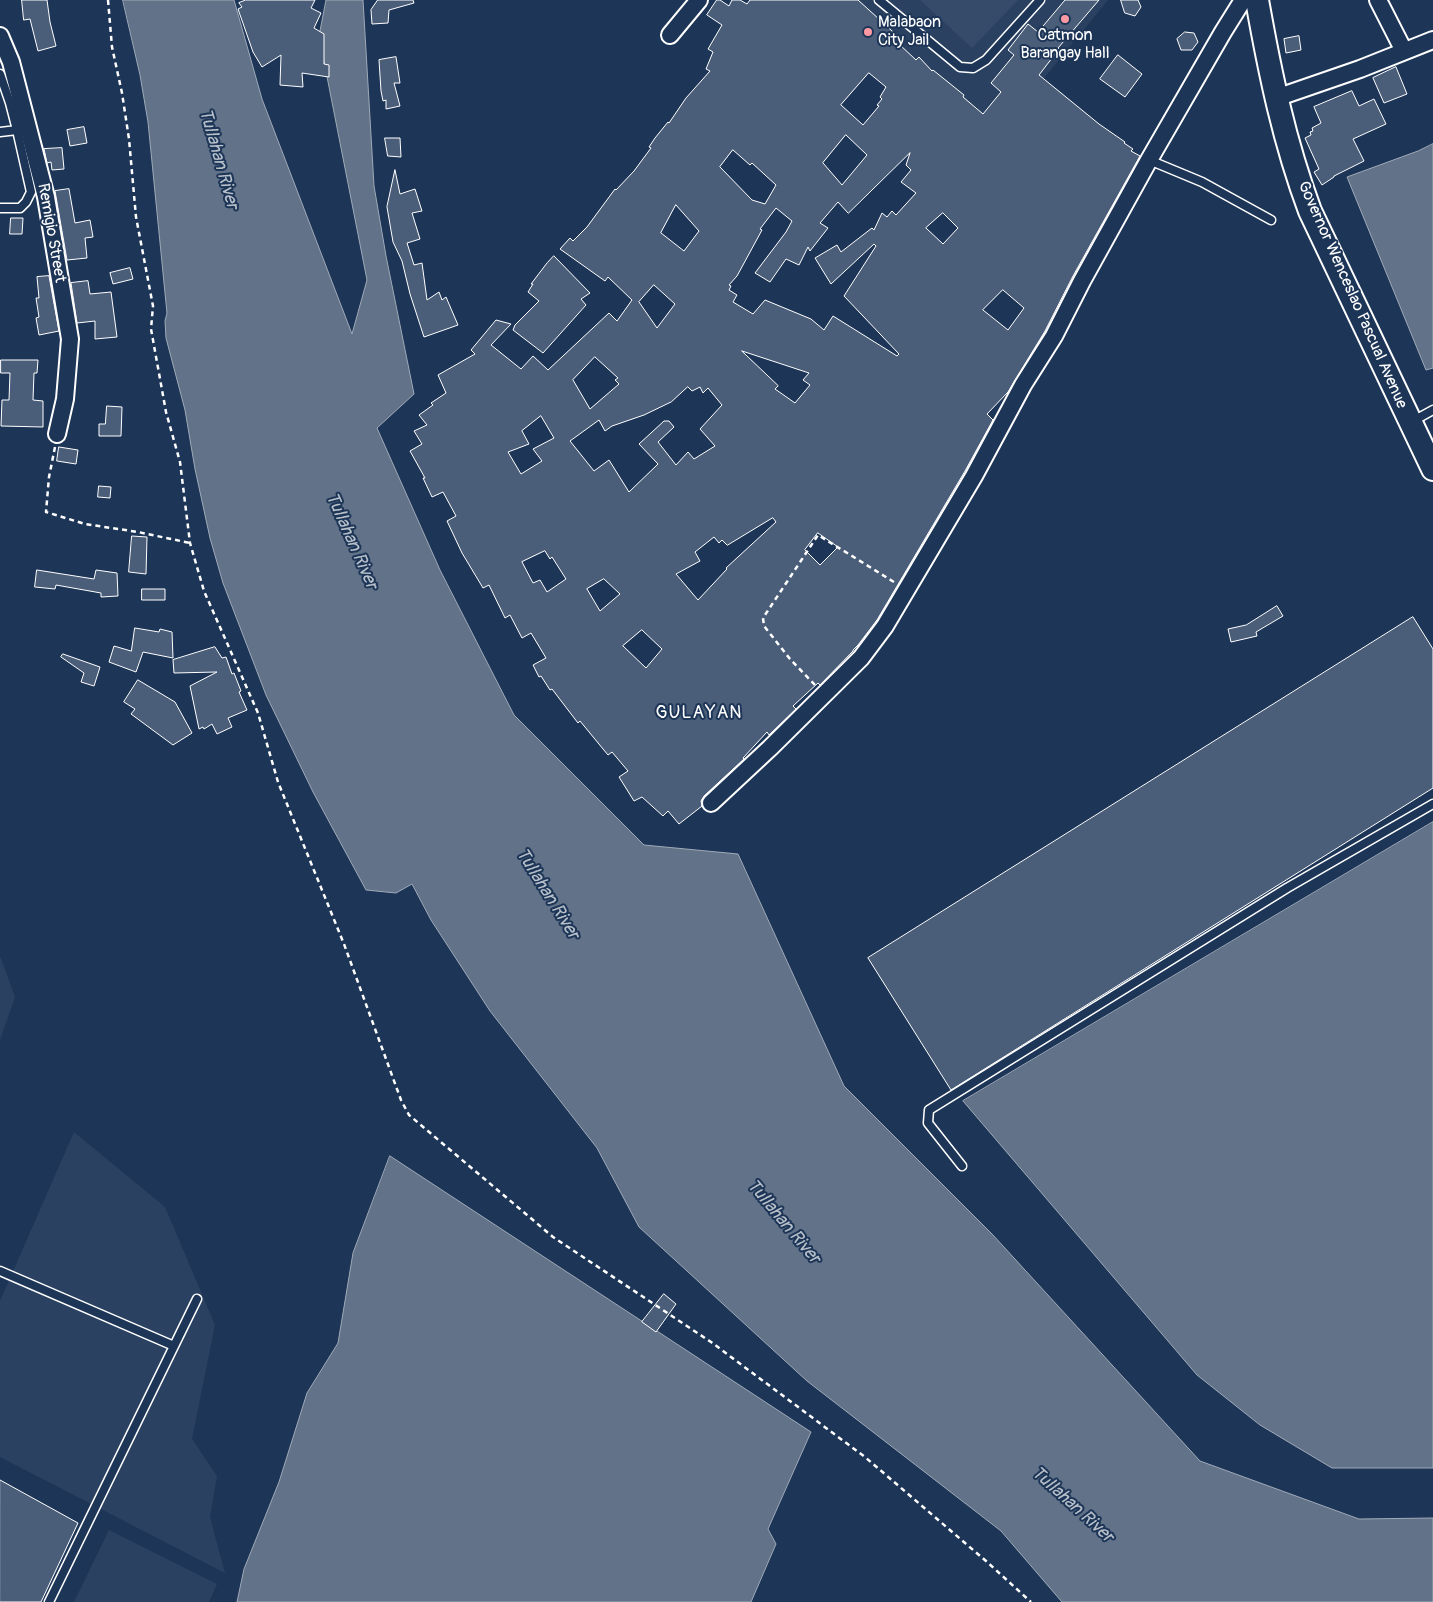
<!DOCTYPE html>
<html>
<head>
<meta charset="utf-8">
<style>
	body { margin:0 }
	canvas { display:block; background:#1d3557 }
</style>
</head>
<body>
<canvas width="1433" height="1602"></canvas>
<script>
const context = document.querySelector('canvas').getContext('2d');
context.lineJoin = 'round';
function fillPath(path, color) { context.fillStyle = color; context.fill(path, 'evenodd'); }
function trace(path, color, width, dash) { context.strokeStyle = color; context.lineWidth = width; context.lineCap = dash ? 'butt' : 'round'; context.setLineDash(dash || []); context.stroke(path); }
function drawText(font, color, halo, rows, align = 'center') {
  context.font = font + ' Pangolin,sans-serif'; context.lineWidth = 4; context.setLineDash([]); context.textBaseline = 'middle'; context.strokeStyle = halo; context.fillStyle = color; for (const [text, x, y, turn = 0] of rows) {
    context.save(); context.translate(x, y); context.rotate((+turn || 0) * Math.PI / 180); context.textAlign = isNaN(turn) ? turn : align; if (halo) context.strokeText(text, 0, 0); context.fillText(text, 0, 0); context.restore();
  }
}
const built = new Path2D(`
	M805,0H1108L1045,77L979,152Z
	M0,956L15,997L0,1040Z
	M74,1132L165,1207L215,1325L192,1439L217,1476L210,1517L225,1573L0,1457V1301Z
	M109,1530L217,1584L209,1602H74Z`);
const green = new Path2D(`
	M920,0H1018L972,48Z`);
const water = new Path2D(`
	M123,0H234L262,99L352,334L367,280L319,36L326,0H363L374,186L386,256L414,394L377,428L440,570L514,715L644,845L738,854L844,1086L992,1234L1200,1461L1359,1519L1433,1518V1602H1062L1001,1531L807,1381L639,1227L597,1148L490,1011L431,920L412,884L396,893L366,890L313,792L266,695L223,583L210,538L195,469L185,410L166,338L165,321L167,313L148,122L140,75Z
	M1433,144V368L1426,370L1347,177L1418,151Z
	M1433,822V1468H1332L1260,1425L1197,1375L963,1101Z
	M390,1156L811,1432L768,1529L776,1544L751,1602H237L244,1569L279,1482L307,1393L338,1343L353,1253Z`);
const building = new Path2D(`
	M22,0H47L50,22L56,46L38,51L30,19L24,20Z
	M246,0H315L311,8L321,13L314,28L324,34V64L329,65V77L302,73L303,87L280,85L281,55L262,67L253,52L238,9L242,7L239,3Z
	M378,0H413L414,3L389,10L388,23L372,24L371,10Z
	M717,0H720L729,6L732,0H740L747,4L750,0H858L902,40L899,44L916,60L919,57L932,71L933,70L964,95L963,97L983,114L1001,92L991,83L1014,55L1008,50L1028,24L1038,32L1065,0H1099L1058,48L1059,49L1039,75L1099,124L1125,142L1124,143L1133,149L1131,151L1140,156L1073,276L1045,331L1008,392L987,414L993,420L965,471L877,620L858,645L853,650V651L820,685L818,683L793,706L796,709L769,735L767,732L743,758L744,759L704,796L701,801L702,806L679,824L668,811L663,816L642,797L634,801L619,777L628,771L612,752L608,755L580,721L578,723L552,689L550,690L541,676L539,677L533,665L546,658L531,633L522,638L510,615L505,618L489,585L483,588L462,553L447,521L456,516L443,492L432,497L423,478H425L410,451L422,444L414,431L427,425L419,415L433,405L431,403L446,393L438,375L475,354L471,350L496,320L511,324L491,345L521,369L533,356L548,370L609,313L617,321L632,300L608,277L605,281L560,249L570,238L573,241L587,227L615,189L616,190L634,171L651,148L649,147L655,138L668,122L669,123L686,98L710,71L706,69L713,52L708,49L722,25L707,15ZM869,73L886,87L880,97L882,99L877,105L879,106L863,125L841,105ZM846,135L867,155L842,185L823,163ZM733,150L750,165L752,163L776,185L765,204L752,200L720,167ZM910,153L906,165L911,170L901,182L916,193L896,215L892,211L887,217L882,213L874,230L872,228L841,252L837,245L815,258L831,284L874,244L876,246L844,296L899,354L897,356L833,316L824,330L811,319L765,300L753,314L733,302L737,295L729,290L731,286L729,285L737,276L762,230L760,229L776,208L792,221L786,232L755,273L770,282L786,259L799,265L808,247L810,251L828,228L820,223L838,202L848,213ZM676,205L699,231L684,251L661,233ZM943,213L958,228L943,244L926,228ZM654,285L675,304L657,328L639,302ZM1003,290L1024,308L1008,330L983,310ZM742,351L809,373L803,380L810,385L795,403L775,389L778,386ZM595,357L618,378L615,380L619,384L590,409L573,380ZM688,387L692,391L700,387L703,393L708,388L722,405L700,429L715,446L694,459L688,452L676,465L658,442L674,427L669,421H664L639,444L658,464L629,492L609,460L594,471L570,441L599,420L605,431L612,426L644,415L671,402ZM541,416L554,438L533,449L542,461L521,474L508,452L529,444L522,431ZM773,518L776,522L726,568L727,569L698,600L676,574L700,561L695,552L714,537L719,543L722,540L727,545ZM818,533L838,547L820,565L805,550ZM545,551L550,559L552,557L566,579L547,592L540,580L533,583L522,562ZM604,579L620,594L600,611L587,589ZM642,630L662,649L646,668L623,646Z
	M1121,0H1138L1141,7L1135,16L1125,13Z
	M1185,32L1194,33L1198,42L1192,50H1181L1177,39Z
	M1299,36L1301,50L1286,53L1284,39Z
	M1118,55L1142,74L1125,97L1100,79Z
	M396,57L400,83H394L400,106L386,109V100L383,101L381,91L379,60Z
	M1396,67L1407,94L1384,103L1373,78Z
	M1352,91L1359,106L1374,99L1386,124L1353,139L1364,161L1334,176V177L1322,185L1314,172L1319,169L1305,138L1311,135L1310,132L1313,131L1312,128L1321,123L1314,107Z
	M84,127L87,143L70,146L67,130Z
	M385,138H400L401,157L388,156Z
	M62,148L64,169L52,170L51,162L47,163L44,149Z
	M395,170L400,194L415,189L422,211L412,213L420,239L407,243L414,265L422,263L427,300L439,292L442,300L446,297L458,325L424,337L410,294L402,261L393,242L387,207Z
	M69,189L75,223L90,220L93,237L85,238L87,258L67,260L55,191Z
	M11,218H23L22,234H10Z
	M554,256L590,293L581,299L586,305L543,353L513,330L515,325L539,301L528,292L533,284H531L547,263Z
	M130,268L133,279L113,284L110,273Z
	M49,276L59,331L39,335L36,318L39,317L36,298H39L37,277Z
	M88,281L90,294L111,292L117,337L95,339V321L77,323L71,283Z
	M1,360H38L37,373H34L33,400L43,401V427L1,426L2,400H9L10,373H1Z
	M107,406L122,407L121,436H99V424H105Z
	M59,447L78,450L76,464L57,461Z
	M99,486L111,487L110,498L98,497Z
	M132,536L147,537L146,574L129,572Z
	M37,570L94,579L96,570L117,573L118,596L101,597V593L56,585L55,589L35,587Z
	M142,589H165V600H142Z
	M1277,606L1283,616L1256,632L1257,636L1231,642L1228,629L1246,625Z
	M1413,617L1433,649V788L951,1090L868,958Z
	M135,628L159,632L160,629L172,632L173,658L143,652L136,672L109,662L114,646L131,651Z
	M215,647L222,658L226,657L232,674L234,673L241,691L239,692L247,710L228,718L232,727L217,734L212,724L204,729L203,727L199,729L190,686L217,672L174,673L173,660Z
	M63,654L100,667L94,686L81,682L84,673L61,657Z
	M138,680L175,702L192,733L173,745L131,714L135,709L124,702Z
	M664,1294L676,1304L656,1332L642,1322Z
	M0,1480L78,1523L41,1602H0Z`);
const path = new Path2D(`
	M108,0L112,47L122,93L129,139L136,217L153,306L151,329L166,412L180,462L190,543L204,591L258,713L278,782L344,944L401,1100L409,1115L553,1237L711,1342L865,1457L986,1561L1031,1602
	M55,447L49,477L46,512L85,524L138,532L190,543
	M815,685L790,659L764,626L763,618L818,535L894,582`);
const service = new Path2D(`
	M879,0L960,67L973,68L986,60L1040,0
	M0,74L10,103L17,130L0,132
	M1149,160L1202,182L1271,220
	M0,208H20L26,202L31,192L17,130
	M1413,421L1433,410
	M962,1166L928,1123L929,1110L1287,888L1433,804
	M0,1271L174,1346
	M49,1602L197,1299`);
const minor = new Path2D(`
	M1378,0L1404,51
	M670,35L699,0
	M0,36L11,62L46,197L70,339L65,399L57,434
	M1276,98L1360,69L1433,40
	M711,803L770,748L861,658L885,626L974,476L1023,385L1054,336L1082,281L1149,160L1223,32L1243,0`);
const secondary = new Path2D(`
	M1257,0C1270,73 1284,141 1310,211L1433,469`);
const markers = [
	[1065,19,5,"#ff9aa2"],
	[868,32,5,"#ff9aa2"]
];
const poiNames = [
	["Malabaon",878,23],
	["City Jail",878,41],
	["Catmon",1065,36,"center"],
	["Barangay Hall",1065,54,"center"]
];
const streetNames = [
	["Remigio Street",51,233,80],
	["Governor Wenceslao Pascual Avenue",1352,295,66]
];
const waterNames = [
	["Tullahan River",218,159,74],
	["Tullahan River",351,541,66],
	["Tullahan River",547,894,58],
	["Tullahan River",783,1222,50],
	["Tullahan River",1072,1505,42]
];
const neighbourhoodNames = [
	["GULAYAN",699,713]
];
fillPath(built, '#2a4161');
fillPath(green, '#364b69');
fillPath(water, '#617289');
trace(water, '#a0aab8', 1);
fillPath(building, '#4a5d79');
trace(building, '#fff', 1);
trace(service, '#fff', 11);
trace(minor, '#fff', 20);
trace(secondary, '#fff', 26);
trace(path, '#fff', 2.5, [5, 4]);
trace(service, '#1d3557', 8);
trace(minor, '#1d3557', 16);
trace(secondary, '#1d3557', 22);
for (const [x, y, r, color] of markers) { const dot = new Path2D(); dot.arc(x, y, r, 0, 2 * Math.PI); context.fillStyle = color; context.fill(dot); trace(dot, '#1d3557', 2); }
drawText('16px', '#fff', '#1d3557', poiNames, 'left');
drawText('16px', '#fff', '#1d3557', streetNames);
drawText('italic 18px', '#b8c0ca', '#1d3557', waterNames);
context.letterSpacing = '1px';
drawText('18px', '#fff', '#1d3557', neighbourhoodNames);
context.letterSpacing = '0px';
</script>
</body>
</html>
